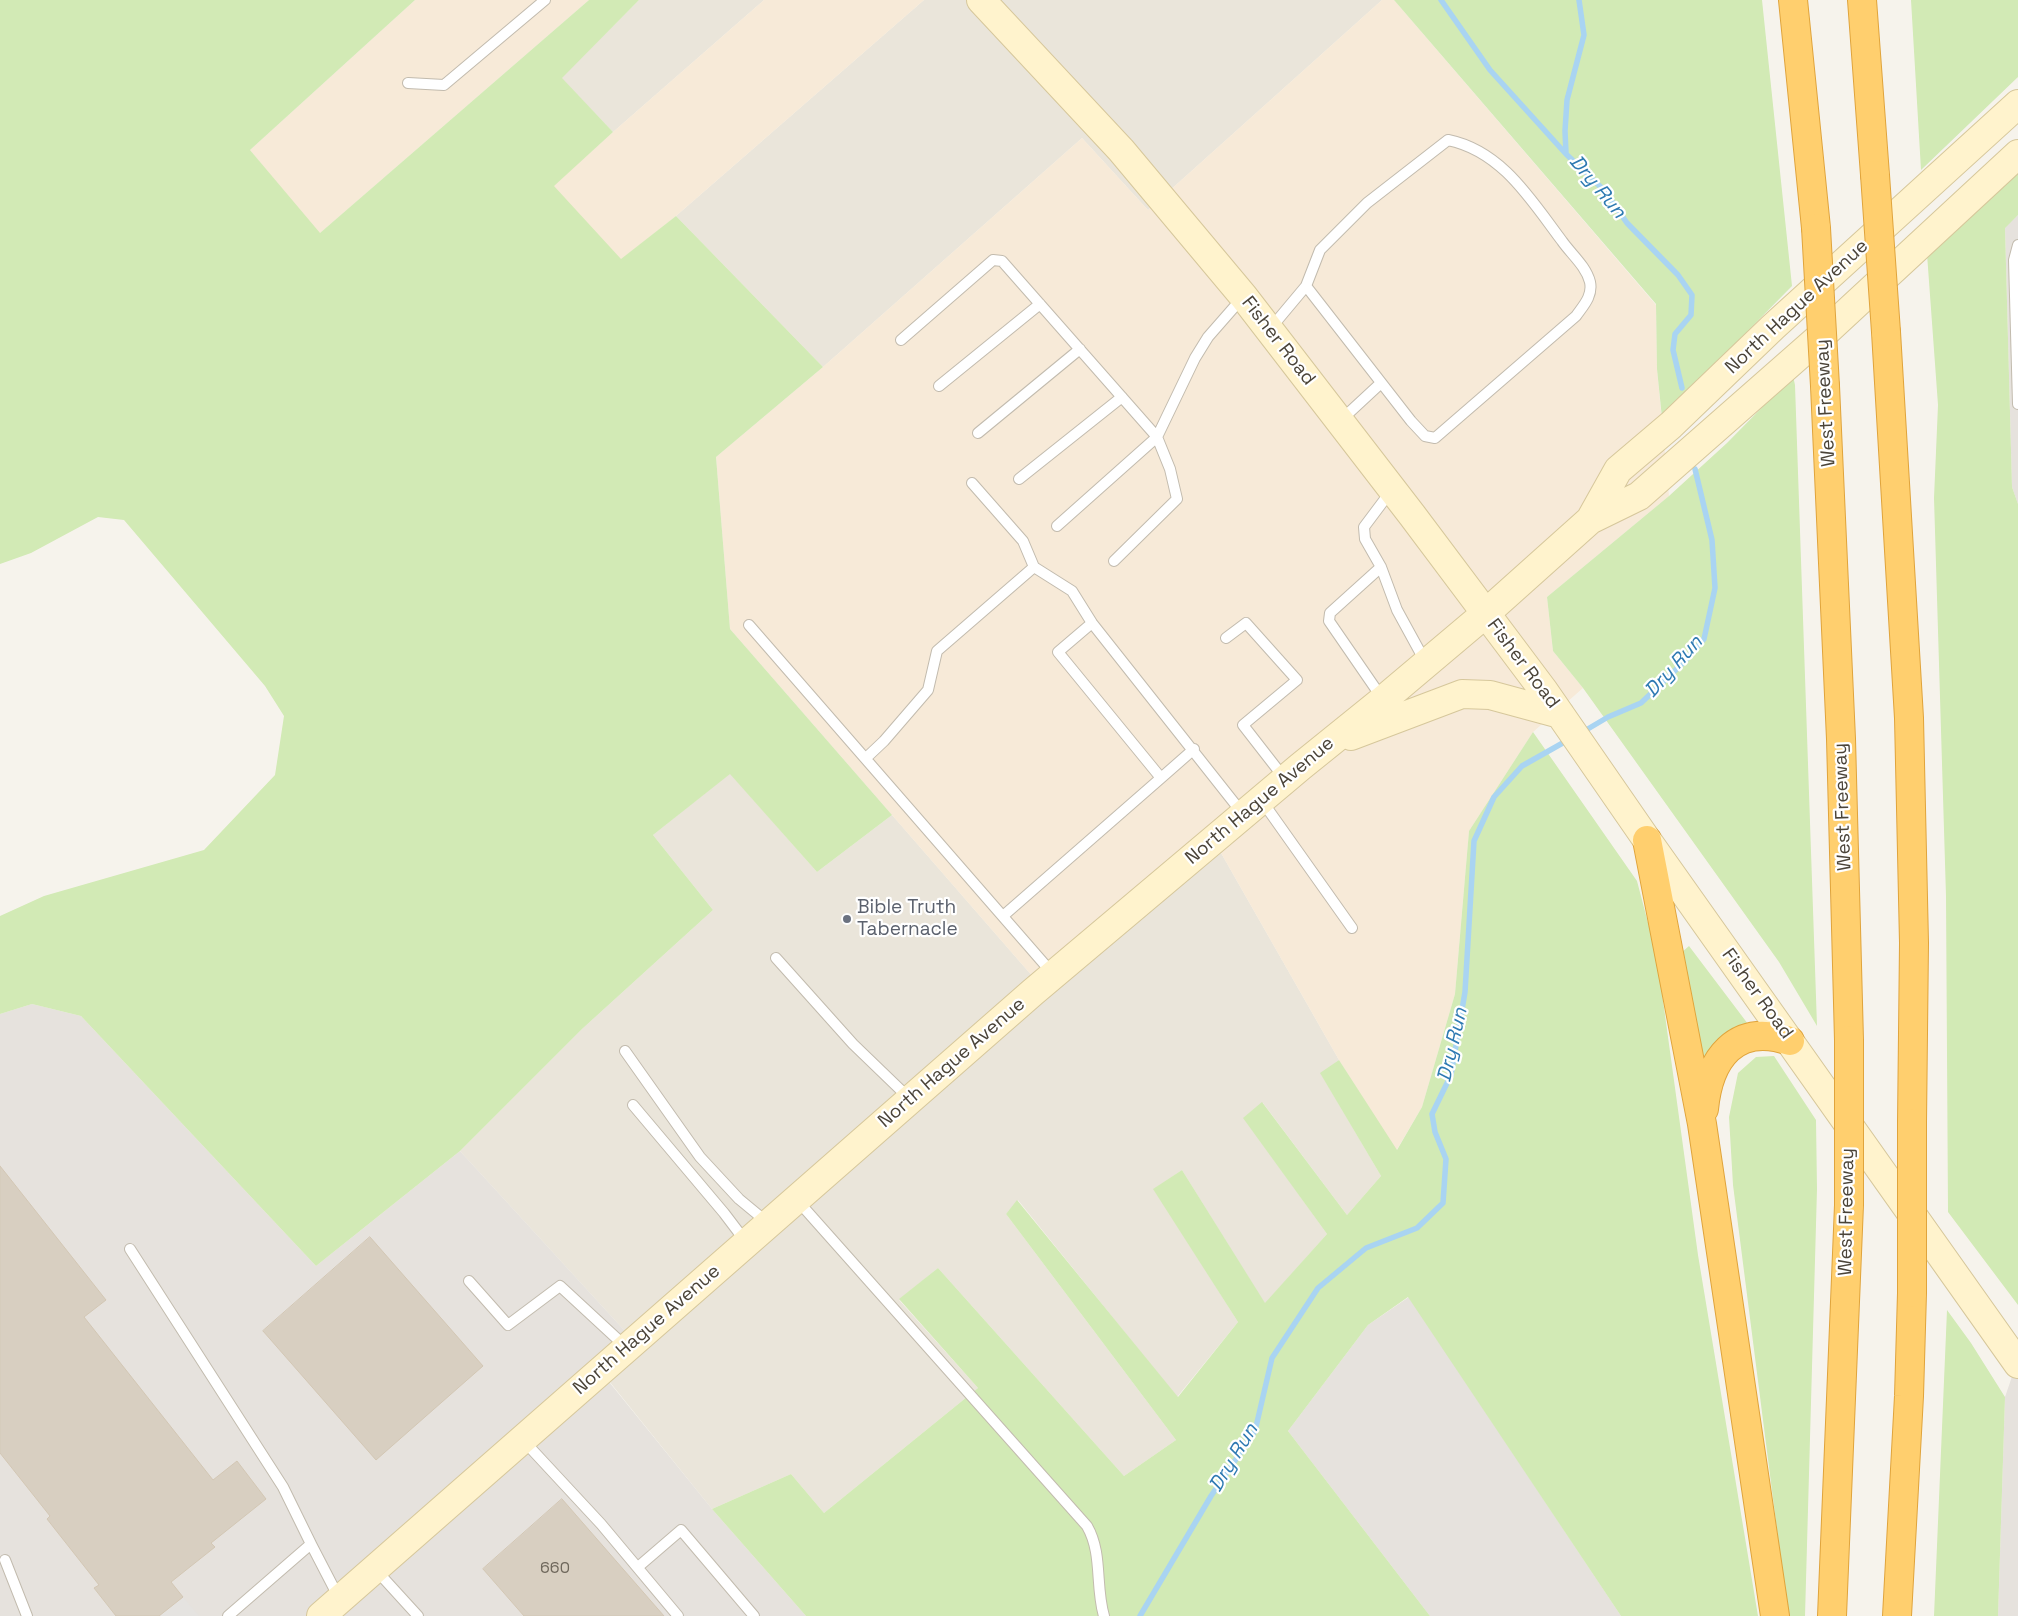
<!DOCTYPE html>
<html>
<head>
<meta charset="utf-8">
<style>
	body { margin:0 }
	canvas { display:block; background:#f6f3ec }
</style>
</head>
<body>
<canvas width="2018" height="1616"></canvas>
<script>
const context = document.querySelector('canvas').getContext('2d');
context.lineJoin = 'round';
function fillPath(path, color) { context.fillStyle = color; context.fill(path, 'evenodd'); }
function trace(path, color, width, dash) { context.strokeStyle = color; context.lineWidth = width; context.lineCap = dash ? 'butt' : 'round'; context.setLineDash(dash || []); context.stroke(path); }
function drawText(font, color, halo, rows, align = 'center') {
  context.font = font + ' "Space Grotesk",sans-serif'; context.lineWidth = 4.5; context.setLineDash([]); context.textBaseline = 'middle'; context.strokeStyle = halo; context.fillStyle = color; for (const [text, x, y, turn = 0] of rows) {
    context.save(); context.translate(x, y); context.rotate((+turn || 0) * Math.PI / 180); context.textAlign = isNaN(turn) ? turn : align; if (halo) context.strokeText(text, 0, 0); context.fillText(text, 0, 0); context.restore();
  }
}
const residential = new Path2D(`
	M639,0H764L613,132L561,78Z
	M924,0H1382L1148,210L1082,138L823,367L676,216Z
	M730,773L817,872L892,815L1047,993L1221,853L1339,1060L1321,1074L1381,1176L1347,1215L1263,1103L1244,1118L1327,1234L1265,1304L1182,1170L1154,1189L1238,1322L1177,1397L1018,1200L1006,1214L1176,1440L1124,1476L938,1268L899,1300L978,1388L824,1513L791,1474L712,1509L601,1371L635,1342L460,1151L582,1029L713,910L653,835Z`);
const commercial = new Path2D(`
	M415,0H589L319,234L250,150Z
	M764,0H924L676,216L621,260L553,186L613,132Z
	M1382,0H1394L1656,305L1657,369L1669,496L1547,597L1553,651L1583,688L1533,732L1469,831L1455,994L1422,1107L1396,1151L1339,1060L1221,853L1047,993L730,629L716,457L823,367L1082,138L1148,210Z`);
const industrial = new Path2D(`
	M2018,215V504L2012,487L2005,227Z
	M32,1004L81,1016L316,1266L460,1151L635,1342L601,1372L712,1509L806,1616H0V1014Z
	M1409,1297L1621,1616H1430L1288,1431L1368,1325Z
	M2018,1359V1616H1998L2005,1397Z`);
const green = new Path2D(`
	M0,0H415L250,150L320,233L589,0H639L562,78L613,132L554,186L621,259L676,216L823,367L716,457L730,629L892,815L817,872L730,774L653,835L713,910L582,1029L460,1151L316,1266L81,1016L32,1004L0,1014V916L44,896L204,850L275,775L284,716L265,686L124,520L98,517L31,553L0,564Z
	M1394,0H1762L1792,286L1662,418L1657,369L1656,304Z
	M1911,0H2018V77L1921,170Z
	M2018,172V215L2005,228L2012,487L2018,504V1305L1948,1212L1946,896L1934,498L1938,405L1927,254Z
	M1793,376L1795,385L1817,1026L1779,962L1583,688L1553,651L1547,597L1669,496L1727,443Z
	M1533,732L1637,881L1657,957L1698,1255L1758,1616H1621L1408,1297L1368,1325L1288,1431L1430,1616H806L712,1509L791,1474L824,1513L978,1388L899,1299L938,1268L1124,1476L1176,1440L1006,1214L1017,1200L1178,1397L1238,1322L1153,1189L1182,1170L1265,1303L1327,1234L1243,1118L1262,1102L1347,1215L1381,1176L1320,1073L1339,1060L1397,1150L1422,1107L1455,994L1469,831Z
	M1689,946L1748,1024L1721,1039L1701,1064L1681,953Z
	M1774,1056L1816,1120L1817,1189L1805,1616H1788L1733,1185L1729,1117L1738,1073L1756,1057Z
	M1947,1310L1971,1343L2005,1397L1998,1616H1934Z`);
const parking = new Path2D(`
	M183,1597L199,1616H159Z`);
const stream = new Path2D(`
	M1441,0L1490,70L1566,154L1604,190L1627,223L1678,275L1692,295L1691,315L1675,334L1673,350L1682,388
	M1566,153L1565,131L1567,100L1584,35L1579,0
	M1581,733L1608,717L1641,703L1685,661L1704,639L1715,588L1712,540L1695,469
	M1140,1616L1211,1496L1255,1431L1272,1358L1318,1288L1366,1248L1417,1228L1443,1203L1446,1159L1435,1132L1432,1114L1451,1075L1465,992L1474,841L1494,797L1522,766L1568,740`);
const building = new Path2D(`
	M0,1166L106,1300L84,1317L213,1480L237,1461L266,1499L211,1543L215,1547L171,1582L183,1597L159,1616H116L94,1588L99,1585L47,1519L50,1516L0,1453Z
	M370,1237L483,1366L376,1460L263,1331Z
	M562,1499L664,1616H524L483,1569Z`);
const lane = new Path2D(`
	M408,83L444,85L545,0
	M2018,245L2014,260L2018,404
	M1270,329L1306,286L1320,250L1367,203L1448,140C1502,151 1531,200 1562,241C1571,254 1586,266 1590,282C1593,296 1583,306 1576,316L1435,438L1425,436L1411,421L1306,286
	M901,340L993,260L1002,261L1157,437L1170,469L1177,499L1114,561
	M939,386L1040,304
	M1340,421L1381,383
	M978,433L1080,349
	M1019,479L1122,397
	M972,483L1023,541L1034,567
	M1391,491L1364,527L1365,539L1381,567L1397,610L1426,663
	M1057,526L1157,437L1195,358L1208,337L1243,297
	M1381,567L1330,613L1329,621L1382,698
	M749,625L1053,974
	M1226,638L1246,623L1297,680L1243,725L1285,779
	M866,758L884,741L928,690L937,651L1034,567L1072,591L1092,623L1243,814
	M1161,778L1194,749
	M1262,801L1352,928
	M1003,916L1161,778L1058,652L1092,623
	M776,958L853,1044L910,1099
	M625,1051L700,1157L739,1199L768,1223
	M633,1105L724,1213L746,1242
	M797,1200L1087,1526C1103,1554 1095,1586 1104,1616
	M130,1249L283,1487L311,1544L228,1616
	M469,1281L508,1325L560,1286L626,1347
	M523,1440L601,1524L678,1616
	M311,1544L339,1598
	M5,1560L27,1616
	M638,1567L681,1530L754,1616
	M376,1570L418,1616`);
const secondary = new Path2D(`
	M981,0L1121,150L1244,297L1412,515L1544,691L1647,840L2018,1364
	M1590,520L1618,470L1671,425L1773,327L2018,104
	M1351,736L1462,694L1490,695L1560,714
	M321,1616L1033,992L1300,767L1383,700L1485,614L1590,520L1639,496L1829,329L2018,154`);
const highway = new Path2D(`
	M1793,0L1816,228
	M1862,0L1875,175
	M1886,332L1909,718L1914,943L1912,1123
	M1825,386L1841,739L1849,1040
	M1647,840L1702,1124L1775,1616
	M1704,1109C1709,1059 1735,1022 1790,1041
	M1832,1616L1849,1205
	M1897,1616L1909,1396L1912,1293`);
const highwayBridge = new Path2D(`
	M1875,175L1886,332
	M1816,228L1825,386
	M1849,1205V1040
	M1912,1293V1123`);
const markers = [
	[847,919,5,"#6b7280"]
];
const numberNames = [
	["660",555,1569]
];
const streetNames = [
	["North Hague Avenue",1797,307,-43],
	["Fisher Road",1278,341,52],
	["West Freeway",1826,403,-93],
	["Fisher Road",1523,664,53],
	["North Hague Avenue",1260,801,-40],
	["West Freeway",1843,807,-92],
	["Fisher Road",1757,994,54],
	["North Hague Avenue",952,1063,-41],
	["West Freeway",1847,1212,-89],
	["North Hague Avenue",647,1330,-41]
];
const worshipNames = [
	["Bible Truth",857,908],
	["Tabernacle",857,930]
];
const waterNames = [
	["Dry Run",1597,187,50],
	["Dry Run",1674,667,-48],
	["Dry Run",1453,1045,-77],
	["Dry Run",1234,1458,-59]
];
fillPath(residential, '#eae5da');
fillPath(commercial, '#f7ead8');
fillPath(industrial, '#e6e2dd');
fillPath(green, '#d2eab5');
fillPath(parking, '#e5e3e0');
trace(stream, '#a9d4f2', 5.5);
fillPath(building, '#d8cfc1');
trace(building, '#d3c7b4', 1);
trace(lane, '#c2bbae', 12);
trace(secondary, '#d6c79b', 30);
trace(highway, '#e0a43c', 30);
trace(lane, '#fff', 10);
trace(secondary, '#fff3cd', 28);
trace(highway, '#ffcf6e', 28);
trace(highwayBridge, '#e0a43c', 30, []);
trace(highwayBridge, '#ffcf6e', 28);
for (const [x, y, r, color] of markers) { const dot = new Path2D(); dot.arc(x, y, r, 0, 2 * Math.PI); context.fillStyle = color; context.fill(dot); trace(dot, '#fff', 2); }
drawText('16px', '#6e675b', null, numberNames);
drawText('19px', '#4b4439', '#fff', streetNames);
drawText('19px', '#5b616d', '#fff', worshipNames, 'left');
drawText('italic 20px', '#2e7ab2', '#fff', waterNames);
</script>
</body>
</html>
